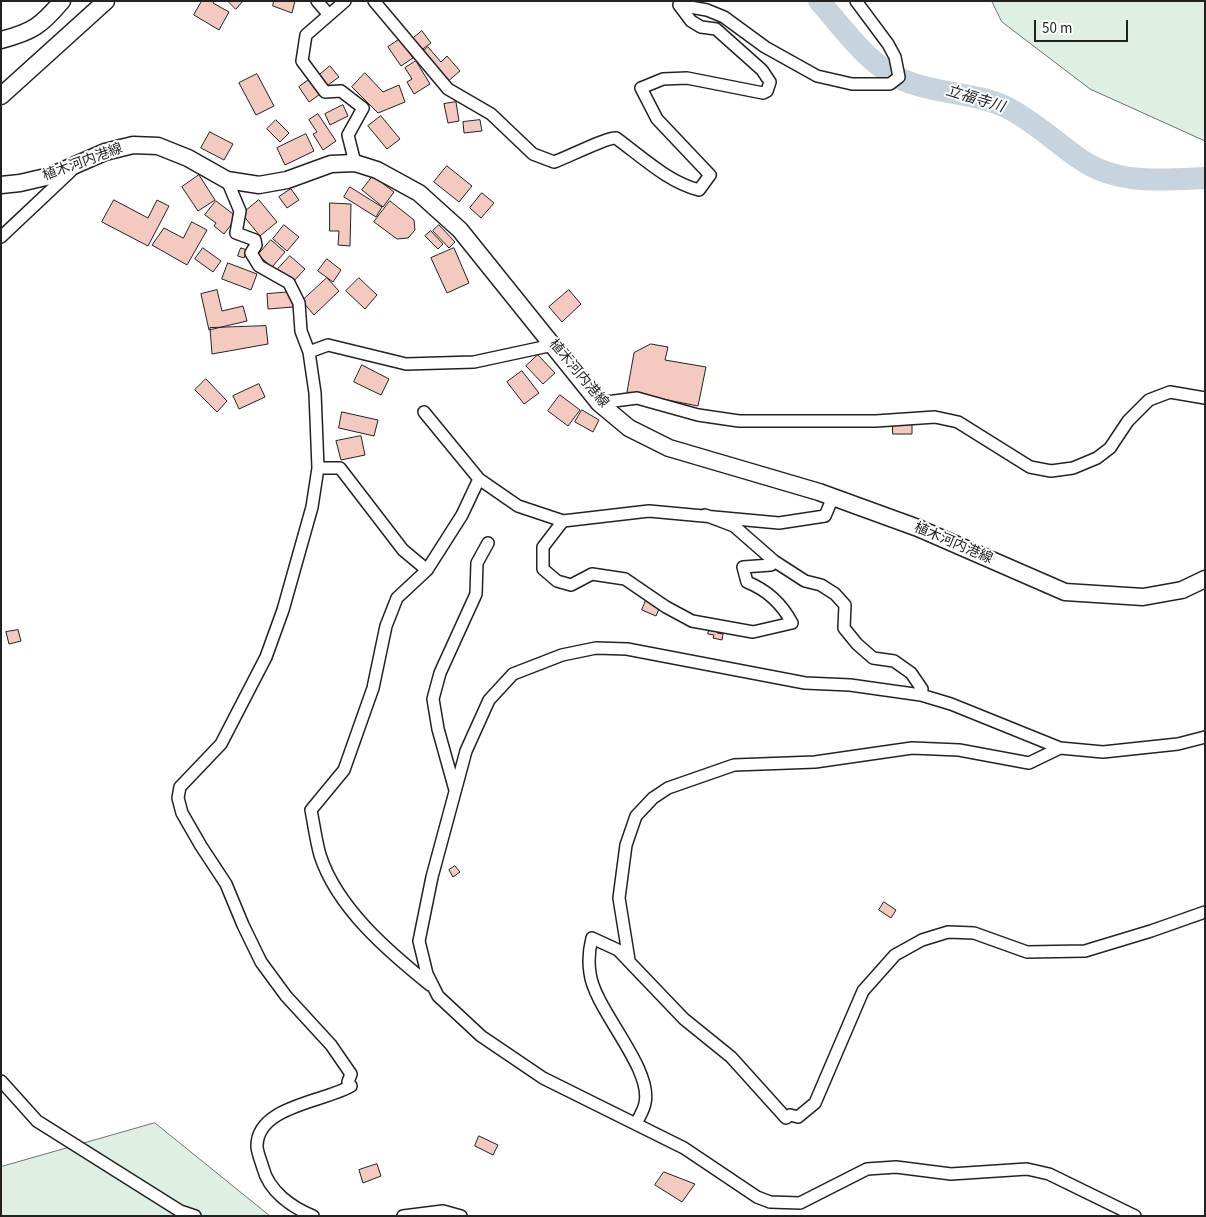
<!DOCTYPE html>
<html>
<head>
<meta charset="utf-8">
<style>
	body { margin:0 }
	#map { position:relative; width:1206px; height:1217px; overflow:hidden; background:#fff; font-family:"Source Sans 3",sans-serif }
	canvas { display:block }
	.frame { position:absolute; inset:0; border:2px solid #222; pointer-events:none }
	.scale { position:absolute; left:1034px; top:20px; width:94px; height:22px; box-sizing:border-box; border:2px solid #222; border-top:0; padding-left:6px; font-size:15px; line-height:18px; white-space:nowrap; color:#222; -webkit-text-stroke:4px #fff; paint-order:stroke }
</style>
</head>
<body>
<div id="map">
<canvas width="1206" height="1217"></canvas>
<div class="frame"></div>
<div class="scale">50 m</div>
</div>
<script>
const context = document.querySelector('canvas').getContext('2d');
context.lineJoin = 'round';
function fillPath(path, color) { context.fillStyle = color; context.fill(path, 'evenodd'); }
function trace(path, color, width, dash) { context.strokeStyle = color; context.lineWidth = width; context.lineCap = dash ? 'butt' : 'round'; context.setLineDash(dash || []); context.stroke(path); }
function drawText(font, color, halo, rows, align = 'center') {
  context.font = font + ' "Source Sans 3","Noto Sans JP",sans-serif'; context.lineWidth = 4; context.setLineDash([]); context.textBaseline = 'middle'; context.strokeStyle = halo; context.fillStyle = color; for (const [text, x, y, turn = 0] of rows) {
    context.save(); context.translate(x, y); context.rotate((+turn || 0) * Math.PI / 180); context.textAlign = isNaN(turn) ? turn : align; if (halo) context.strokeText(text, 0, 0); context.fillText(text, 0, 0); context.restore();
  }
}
const green = new Path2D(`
	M992,1H1205V141L1090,89L1002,22Z
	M155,1123L270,1216H1V1167Z`);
const river = new Path2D(`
	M819,1C847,32 870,69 911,83C941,94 976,93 1006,107C1034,121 1055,142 1080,159C1117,185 1163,180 1205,178`);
const building = new Path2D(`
	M202,1H214L213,3L229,12L219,30L194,15Z
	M228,1H243L236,9Z
	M274,1H295L292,13L273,6Z
	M422,31L431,43L420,51L411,40Z
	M400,39L413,58L401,66L388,47Z
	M428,47L441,62L447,56L460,71L446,83L421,53Z
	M416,61L430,84L414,94L407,82L412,79L405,68Z
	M330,66L339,77L324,88L316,78Z
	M365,73L383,92L399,85L405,102L378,113L352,87Z
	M257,74L274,106L256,115L239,83Z
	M313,77L323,92L309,102L299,87Z
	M456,102L459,121L448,123L444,104Z
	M343,105L348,116L330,125L325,114Z
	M318,114L336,141L323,150L313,134L317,132L309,120Z
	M381,116L400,139L387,149L368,126Z
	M276,120L289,133L280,142L267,129Z
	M480,120L482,131L464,133L463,122Z
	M210,132L233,144L224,160L201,148Z
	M306,134L314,151L285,165L277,148Z
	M447,166L472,186L459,202L434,182Z
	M199,175L215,200L198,211L182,187Z
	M373,176L394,192L383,207L362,190Z
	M350,187L382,207L376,217L344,197Z
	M291,189L299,200L287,208L279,197Z
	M482,193L494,203L481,218L470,208Z
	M114,200L148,218L157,200L169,206L148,246L102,222Z
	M259,200L277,222L260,236L242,214Z
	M216,201L237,217L224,234L214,226L216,223L205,215Z
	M390,201L414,220L415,230L408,238L397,239L374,222Z
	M330,203L351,204L350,246L338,245L339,231H330Z
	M192,222L207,230L187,265L152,245L164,228L183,238Z
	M284,225L299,237L287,251L273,239Z
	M439,225L455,242L449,248L433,231Z
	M431,231L443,244L438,249L425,236Z
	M271,240L285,252L272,267L258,255Z
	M203,248L221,261L213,272L195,259Z
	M241,248L247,250L244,258L238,256Z
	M454,248L469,283L447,293L431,258Z
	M290,256L305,269L292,283L278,269Z
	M327,259L341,270L333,282L318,271Z
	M228,263L257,274L251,290L222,279Z
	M327,278L339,291L314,315L302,301Z
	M359,278L377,295L365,309L346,291Z
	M217,290L222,311L243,306L247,321L209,330L201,294Z
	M569,290L581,304L562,322L549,307Z
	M292,292L293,307L268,309L267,294Z
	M266,326L268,344L212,354L210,328Z
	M651,344L668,347L665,360L706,367L698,406L627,392L634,353Z
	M538,355L555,373L543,384L526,366Z
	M362,365L389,379L381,395L354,382Z
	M522,371L539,393L524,404L507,382Z
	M206,379L227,401L217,412L195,390Z
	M259,384L265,397L239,409L233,396Z
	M560,395L580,410L568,426L548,411Z
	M582,410L599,420L593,432L575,422Z
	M342,412L378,420L374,436L339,428Z
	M893,424H912V434H893Z
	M361,436L365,455L341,460L336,441Z
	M647,598L661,604L656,616L642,610Z
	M710,627L718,629L717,633L723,634L722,640L713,638L714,635L708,634Z
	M18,630L21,641L9,644L6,632Z
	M455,866L460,872L453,877L449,870Z
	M884,902L896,910L891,918L879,910Z
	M479,1136L498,1145L493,1155L475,1146Z
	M377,1164L381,1176L363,1183L359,1170Z
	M664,1172L695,1184L682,1202L655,1185Z`);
const minor = new Path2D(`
	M317,1L329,15
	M345,1L306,35L302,61L325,92L341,91L363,108L348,135L355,163
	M374,1L448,89L491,114L533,154L554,162C566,158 607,137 616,138C642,157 668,182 699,190L710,175L657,119L641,88L663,79L687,78L763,93L767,91L770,82L762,70L716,29L701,27L691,21L679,5L707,10L724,17L765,47L817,76L852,84H890L899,77L895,57L888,44L856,1
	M227,180L240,211L236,233L255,240L256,245L251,253L259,266L289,283L299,303L301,331L309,352L315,393L318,468L312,507L283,610L266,657L221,744L180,787L178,798L182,813L201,846L226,884L243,925L261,962L286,996L331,1045L351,1074L348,1082L351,1086C324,1102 257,1106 257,1146C257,1152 261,1161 263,1168C269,1191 291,1207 313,1216
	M1,237L71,171
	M309,352L328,345L406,364L474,362L553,345
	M599,403L637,398L698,415L739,421H876L935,417L958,422L1030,467L1051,471L1073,468L1097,458L1110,448L1128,421L1149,400L1170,392L1205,398
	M424,412L479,479L518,506L563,521L649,511L779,523L825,516L833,497
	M318,468H340L403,550L427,570
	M563,521L543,547V569L557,581L571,585L592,574L625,579L666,607L692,621L753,632L792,623C782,604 767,590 747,582L743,567L771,565L774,561L734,526L705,515
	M774,561L805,581L821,585L835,594L845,605L844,628L857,644L873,658L894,661L911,673L922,689L921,695
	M455,790L438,729L433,699L440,673L476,594L477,563L488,543
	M629,960L619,898L626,845L636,816L653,798L668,788L734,765L815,762L912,748L959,750L1029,763L1060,748
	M430,985C389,952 337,908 320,855C316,841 314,825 311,810L344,770L373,688L386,626L397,598L427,570L462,515L479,479
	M1,1081L37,1121L180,1211L195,1216
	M636,1124C639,1117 644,1110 645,1103C653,1068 594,1009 590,973C588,961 589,950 592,938L618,950L684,1019L731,1057L786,1118L790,1115L798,1117L815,1103L863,991L895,955L922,940L948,932L974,933L1027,952L1085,951L1151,931L1205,912
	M403,1216L443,1211L461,1216
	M1135,1216L1049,1174L1027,1169L951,1174L896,1167L867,1169L800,1203L770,1202L757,1197L684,1148L543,1078L481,1036L438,996L427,974L419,941L432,877L466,751L489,700L513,674L562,655L596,648L627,649L805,683L850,685L921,695L951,704L1060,748L1103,752L1178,744L1205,737`);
const secondary = new Path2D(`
	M1,40C32,32 41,26 62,1
	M1,96L106,1
	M1,185L20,183L50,176L105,152L133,145L158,146L188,158L227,180L259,185L287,180L331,164L355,163L377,170L419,193L460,230L599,403L629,428L669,448L819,492L918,528L1065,592L1143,597L1182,590L1205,579`);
const streetNames = [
	["植木河内港線",83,163,-20],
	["植木河内港線",578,374,50],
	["植木河内港線",953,544,23]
];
const waterNames = [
	["立福寺川",975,100,17]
];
fillPath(green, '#e0efe3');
trace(green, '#6f6f6f', 1);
trace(river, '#c7d3dd', 22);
fillPath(building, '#f3c9c0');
trace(building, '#222', 1);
trace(minor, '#222', 14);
trace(secondary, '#222', 19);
trace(minor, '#fff', 11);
trace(secondary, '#fff', 16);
drawText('14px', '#222', '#fff', streetNames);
drawText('italic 15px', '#222', '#fff', waterNames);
</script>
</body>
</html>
